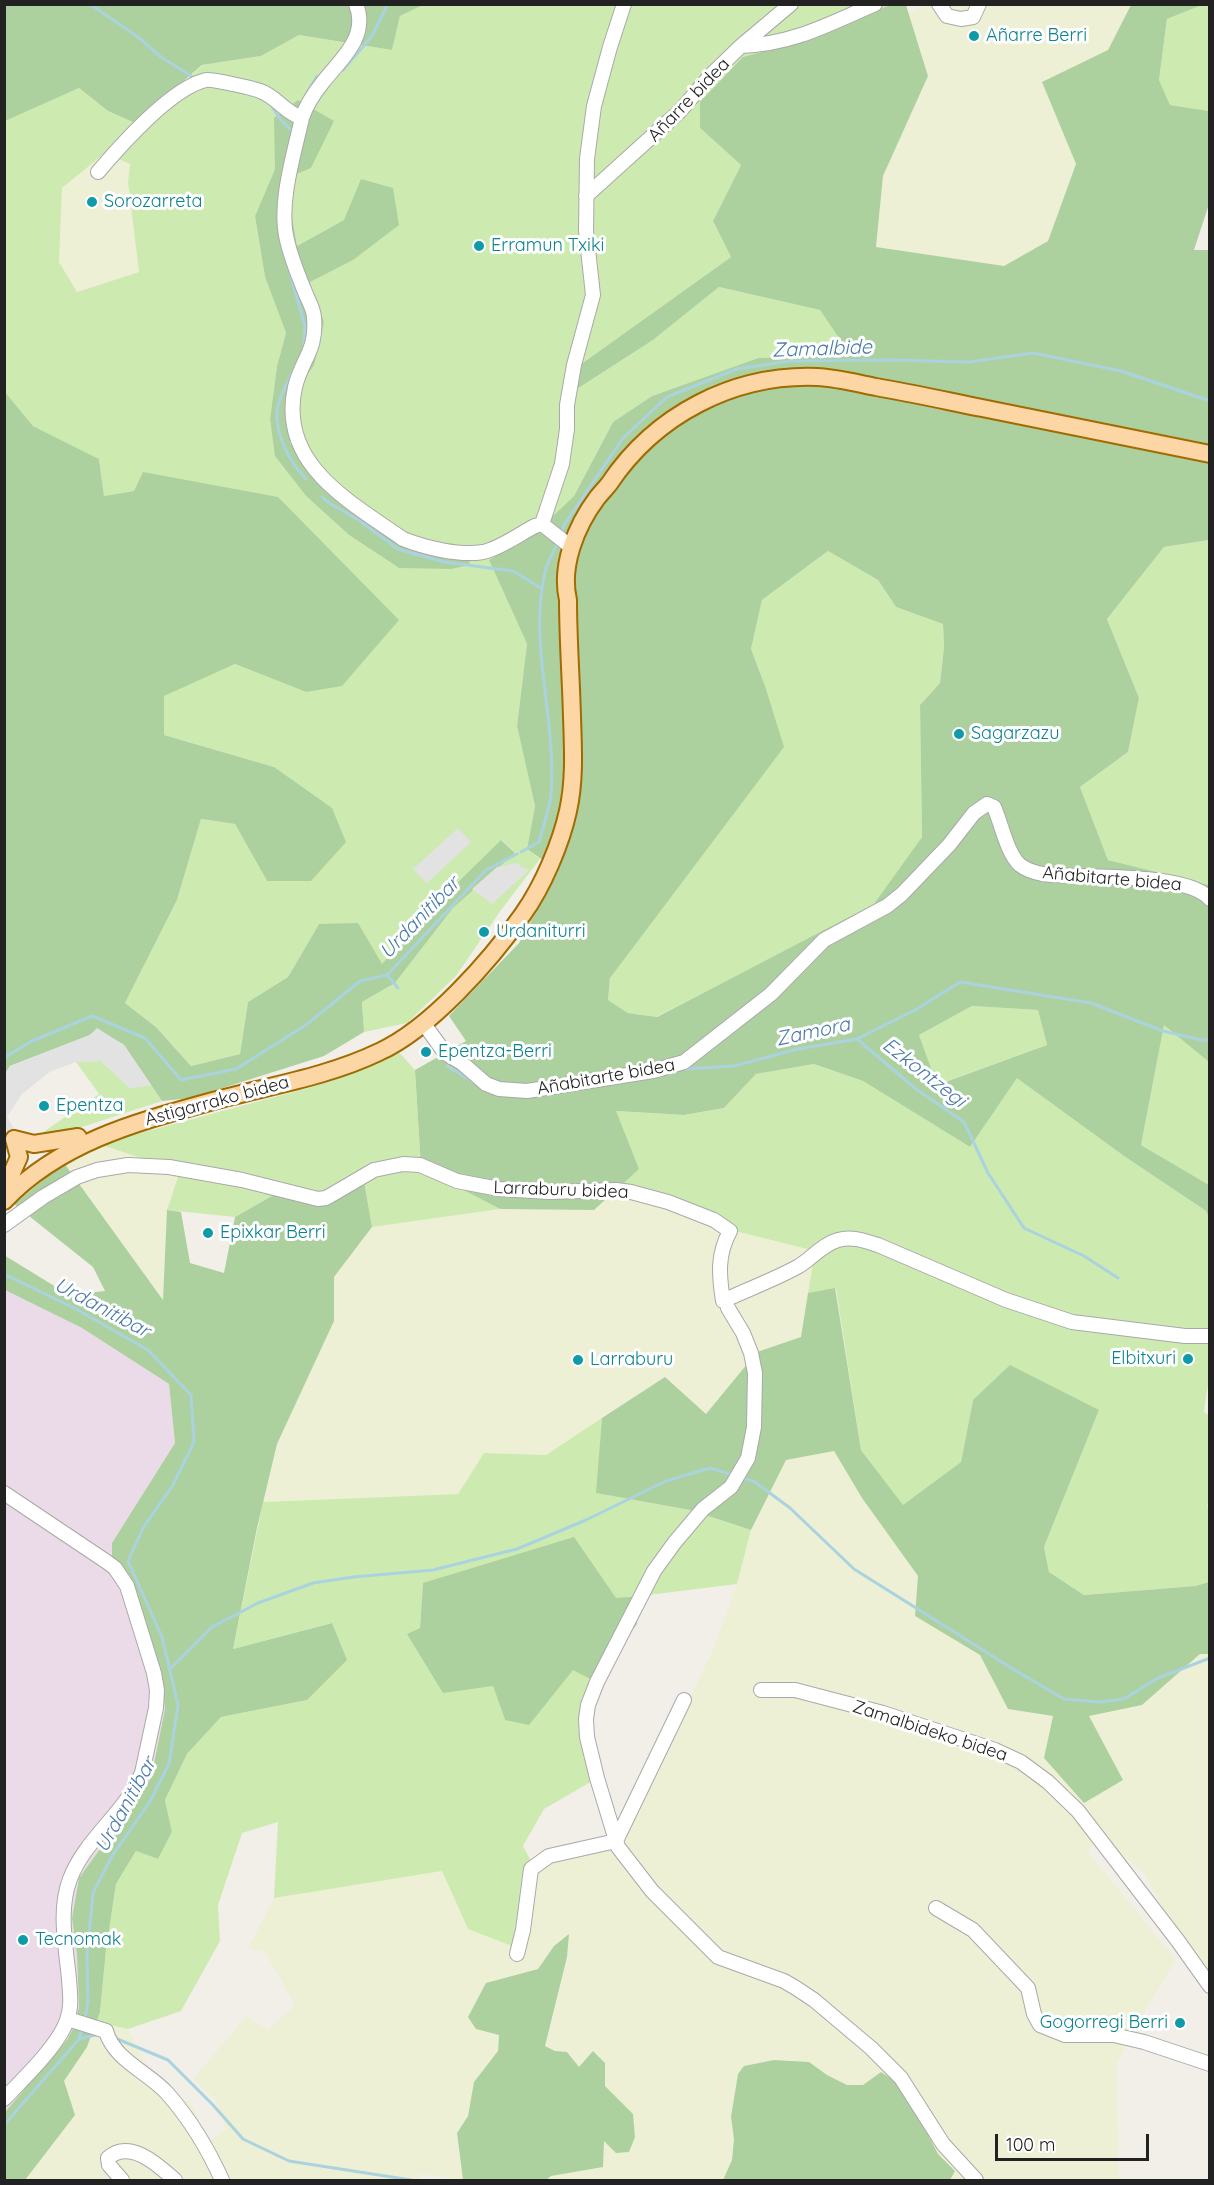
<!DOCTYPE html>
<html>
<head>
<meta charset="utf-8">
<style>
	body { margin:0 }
	#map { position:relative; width:1214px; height:2185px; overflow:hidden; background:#f2efe9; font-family:Quicksand,sans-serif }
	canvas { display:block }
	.frame { position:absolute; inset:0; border:6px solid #222; pointer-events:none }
	.scale { position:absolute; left:995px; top:2134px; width:154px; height:27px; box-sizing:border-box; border:3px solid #222; border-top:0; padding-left:8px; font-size:18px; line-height:21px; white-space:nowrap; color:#222; -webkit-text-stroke:4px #fff; paint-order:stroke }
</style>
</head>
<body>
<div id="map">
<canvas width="1214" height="2185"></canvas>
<div class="frame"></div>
<div class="scale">100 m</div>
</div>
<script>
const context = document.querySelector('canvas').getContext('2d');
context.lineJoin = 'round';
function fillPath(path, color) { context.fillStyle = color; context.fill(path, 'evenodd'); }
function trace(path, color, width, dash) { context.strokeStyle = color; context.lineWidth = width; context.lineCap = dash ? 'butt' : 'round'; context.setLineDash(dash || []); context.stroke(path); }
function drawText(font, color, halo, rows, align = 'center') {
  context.font = font + ' Quicksand,sans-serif'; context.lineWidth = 6; context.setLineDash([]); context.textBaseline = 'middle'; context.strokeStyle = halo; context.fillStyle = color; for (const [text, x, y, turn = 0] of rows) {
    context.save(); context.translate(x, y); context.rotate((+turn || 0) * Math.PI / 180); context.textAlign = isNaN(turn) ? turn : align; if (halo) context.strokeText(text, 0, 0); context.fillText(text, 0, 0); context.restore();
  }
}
const industrial = new Path2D(`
	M5,1290L82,1328L169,1384L175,1443L112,1543V1559L130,1576L160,1669L165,1709L151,1778L79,1878L72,1918L77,1955L79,2007L74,2027L67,2040L5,2112Z`);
const farmland = new Path2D(`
	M927,4L1131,5L1108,50L1043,82L1076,164L1048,241L1004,266L876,247L883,176L928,76L909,14Z
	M105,153L130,164L128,182L139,272L77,292L59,263L62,188Z
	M99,1144L181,1171L167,1210L164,1301L64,1163Z
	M619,1187L731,1230L815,1251L801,1337L757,1352L706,1414L665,1378L546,1455L484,1453L458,1494L263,1502L277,1444L334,1321V1277L372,1227L500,1209L594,1210Z
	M834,1451L862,1498L918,1576L915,1616L980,1655L1008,1709L1088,1716L1142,1705L1200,1654H1209V1990L1143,1872L1098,1834L1088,1852L1176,1960L1134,2029L1117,2063L1119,2180H950L955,2171L938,2154L919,2117L895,2081L881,2072L863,2086L847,2085L791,2060L756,2063L731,2117L734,2139L732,2160L723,2180H546L550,2176L603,2167V2140L633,2114L605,2086V2063L593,2051L579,2067L567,2052L555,2051L545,2046L567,1957L554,1946L539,1969L518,1976L476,2029L499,2034L498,2051L474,2082L468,2116L457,2133L462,2180L420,2174V2180H24L64,2081L87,2047L96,2022L128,2029L165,2100L190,2101L209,2142L225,2129L217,2101L193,2079L246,2016L268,2030L295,2005L264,1951L248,1948L274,1898L442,1871L468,1929L531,1861L621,1841L713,1650L737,1584L751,1530L786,1460Z`);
const grass = new Path2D(`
	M423,5H890L797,43L700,128L741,165L713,221L731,257L577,367V389L653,340L719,287L820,310L851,354L758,358L652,396L613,422L574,496L537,531L489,560L527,644L517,726L535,806L527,849L540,859L501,910L456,976L407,1023L364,1032L362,1002L395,983L453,908L515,853L502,840L451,889L382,965L319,924L288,977L248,1002L240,1054L191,1066L156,1027L125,1003L177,900L201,819L235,824L267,881L274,767L164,735V695L235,664L306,692L134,491L104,496L99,459L33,426L5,392L4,121L79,88L108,111L135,123L203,65L261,56L299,35L392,50L400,16ZM105,153L130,164L128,182L139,272L77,292L59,262L62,188ZM275,169L289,198L297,246L344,220L353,260L310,281L324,322L290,399V444L317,481L416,548L399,568L349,535L306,496L276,456L270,419L277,366L286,333L265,277L255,216Z
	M1202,5H1209V111L1170,105L1159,80L1167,19Z
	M1209,540V885L1108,860L1080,787L1128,752L1139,698L1107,619L1164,547Z
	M828,551L878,580L896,607L943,624L944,647L940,683L920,705L922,837L874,905L656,1017L628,1013L608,1000L610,978L765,686L751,649L762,600Z
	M972,1006L1038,1010L1047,1045L936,1085L919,1035Z
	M1164,1024L1209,1062V1185L1141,1145Z
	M397,1050L415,1070L421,1168L500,1209L372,1227L363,1175L322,1197L279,1192L235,1217L167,1210L180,1171L99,1144L312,1087Z
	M101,1061L130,1088L151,1085L162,1101L51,1137L33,1139L99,1094L76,1062Z
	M814,1064L863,1081L970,1147L1017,1077L1124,1156L1206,1211L1210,1217V1370L1204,1412L1210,1416V1502L1207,1505L1210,1513L1209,1582L1195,1586L1084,1595L1049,1572L1044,1547L1099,1410L973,1400L961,1462L903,1506L861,1450L836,1289L808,1293L815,1251L731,1230L619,1187L616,1111L684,1115L724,1108L756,1074Z
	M602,1418L597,1493L690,1510L751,1530L737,1584L616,1599L423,1583L420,1628L408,1634L493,1686L505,1720L573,1669L594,1681L582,1736L596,1779L544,1809L523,1846L531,1861L520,1949L468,1929L442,1871L274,1898L278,1822L242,1833L218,1905L220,1941L181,2011L128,2029L96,2022L100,2012L106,1950L116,1884L136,1851L158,1859L172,1832L165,1800L187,1754L221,1717L307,1700L331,1623L233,1649L263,1502L458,1494L484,1453L546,1455Z`);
const forest = new Path2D(`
	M5,5H423L400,16L392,50L299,35L261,56L202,65L135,123L108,111L79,88L5,121Z
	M890,5H906L928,76L883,176L876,247L1004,266L1048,241L1076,164L1042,82L1108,50L1131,5H1202L1167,19L1159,80L1170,105L1209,111V204L1194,250H1209V540L1164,547L1107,619L1139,698L1128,752L1080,787L1108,860L1209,885V1062L1164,1025L1141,1145L1209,1185V1217L1206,1211L1124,1156L1017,1078L970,1147L863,1081L814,1064L756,1074L724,1108L684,1115L616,1111L639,1169L594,1210L500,1209L421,1168L415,1070L466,1041L449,1016L519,943L558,871L527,849L535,806L517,726L527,644L489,560L537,531L574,496L613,422L652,396L758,358L850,354L820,310L719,287L653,340L577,389V367L731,257L713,221L741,165L700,128V102L743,57L797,43ZM828,551L878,580L896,607L943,624L944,647L940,683L920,705L922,837L874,904L657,1017L628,1013L608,1000L610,978L784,747L765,686L751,649L762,600ZM972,1006L1038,1010L1047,1045L937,1085L919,1035Z
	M298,100L334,121L311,168L294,175L289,198L297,246L344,220L361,179L393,188L399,225L353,260L310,282L324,322L314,365L290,399V443L317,481L416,548L470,560L469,565L451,569L399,568L349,535L306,496L275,456L270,419L277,366L286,333L265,277L255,216L275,169L274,118Z
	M5,392L33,426L99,459L104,496L134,491L143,472L278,497L399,620L342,686L306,692L235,664L164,696V735L274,767L332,808L346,842L311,881H267L235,824L201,819L177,900L125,1003L156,1027L191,1066L240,1054L248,1002L288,977L319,924L358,923L382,964L451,889L501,840L515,853L453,908L395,983L362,1002L364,1032L324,1056L191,1098L162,1101L124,1045L97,1029L90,1035L10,1066L5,1074Z
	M64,1163L163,1300L167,1210L181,1212L190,1263L224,1273L235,1217L279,1192L322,1197L363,1175L372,1227L334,1277V1321L277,1444L257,1528L233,1649L332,1623L347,1660L307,1700L221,1717L187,1754L165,1800L172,1832L158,1859L136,1851L116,1884L106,1950L100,2012L87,2047L64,2081L75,2115L25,2180H5V2112L67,2040L74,2027L79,2007L77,1955L72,1918L79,1878L151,1778L165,1709L160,1669L130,1576L112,1559V1543L175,1443L169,1384L82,1328L5,1290L4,1255L69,1295L105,1291L93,1267L14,1204Z
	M835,1288L861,1450L903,1505L961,1462L973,1400L1010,1365L1099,1410L1044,1547L1049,1572L1084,1595L1195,1586L1209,1582V1654H1200L1142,1705L1089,1716L1123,1780L1084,1803L1044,1758L1053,1716L1008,1709L980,1655L915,1616L918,1576L862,1498L834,1451L786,1460L751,1530L690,1510L596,1493L602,1418L665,1377L706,1414L757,1352L801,1337L808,1293Z
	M574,1537L616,1598L640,1596L637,1624L594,1681L573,1670L529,1725L505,1720L493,1686L443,1693L407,1634L420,1628L423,1583Z
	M569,1934L567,1957L545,2046L555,2051L567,2052L579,2067L593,2051L605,2063V2086L633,2114L635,2137L629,2152L616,2153L604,2141L603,2167L551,2176L546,2180H463L457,2133L468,2116L474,2082L498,2051L499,2035L476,2029L468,2017L486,1983L538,1969L554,1946Z
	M774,2060L809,2062L827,2075L847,2085H863L881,2072L895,2081L919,2117L938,2154L955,2171L950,2180H723L732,2160L734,2139L731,2117L738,2074L744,2066Z`);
const parking = new Path2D(`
	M458,828L471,842L427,883L413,869Z
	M518,863L521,867L529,870L492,904L472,889L497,867Z
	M97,1028L124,1045L151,1085L130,1088L101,1061L76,1062L51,1071L22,1094L7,1117L17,1133L5,1159V1074L10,1066L90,1035Z`);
const stream = new Path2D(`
	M90,4L138,37L161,57L196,79
	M343,70L372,36L388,4
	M307,93L317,76
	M271,105L280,119L293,132
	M288,266L305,326L304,349
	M293,371C288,382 278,399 277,411C276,435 289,462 306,479
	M322,497L329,503L357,519L398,549L444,562L513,571L541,588
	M561,533L564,525L623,438L667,397L737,369L790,361L892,360L968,362L1033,353L1121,371L1210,401
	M521,852L539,842C543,826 550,809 551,793C557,720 528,644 545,572C547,562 554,552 558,542
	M387,975L398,988
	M857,1039L916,1089L964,1122L988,1173L1024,1228L1084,1256L1118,1278
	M4,1058L30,1042L92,1016L145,1038L181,1080L236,1069L306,1025L360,981L387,975L486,870L517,854
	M447,1066L477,1084
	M683,1069L734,1066L798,1049L857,1039L917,1009L960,982L1091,1003L1163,1031L1201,1040H1210
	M550,1094L567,1091
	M4,1274L76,1309L148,1350L191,1395L194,1442L173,1485L143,1528L128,1561L162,1637L178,1705L169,1764L149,1803L112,1856L93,1893L87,1955L88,2002L85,2019
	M742,1478L755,1482L790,1508L854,1569L1013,1669L1064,1699L1100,1702L1124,1699L1158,1678L1210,1658
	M170,1669L212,1627L258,1603L313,1583L353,1577L433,1570L517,1549L586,1520L666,1481L710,1468L733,1475
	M115,2038L168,2060L213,2105L243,2139L289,2161L411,2180
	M79,2039L99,2034
	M4,2125L79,2039L82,2028`);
const minor = new Path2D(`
	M356,4C369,37 341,59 323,82C315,92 306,105 302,118C294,154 278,204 287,240C291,258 298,275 305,292C308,300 314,309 314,318C317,350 302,359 295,387C278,464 349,501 403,539C426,548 459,556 483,552C501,548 519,534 535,526L542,524L566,543
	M939,4L947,16L961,19L973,17L979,4
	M741,46C793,44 829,24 875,4
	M98,172C121,145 171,88 206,80C211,79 253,88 260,91C276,96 285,113 302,118
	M586,196L680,111L711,75L741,46L791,4
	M542,524L562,464L567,429V405L574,365L593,295L586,231L587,159L594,106L610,47L624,4
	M424,1024L445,1053L462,1063L486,1084L499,1089L527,1091L653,1071L684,1062L771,994L824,940L887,906L902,894L949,845L974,813L987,804L994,807C1001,822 1007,854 1020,865C1036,877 1058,875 1077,876C1107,877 1191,876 1210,899
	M4,1225L43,1197L77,1177L97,1170L128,1165L169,1167L242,1180L318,1199L326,1198L374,1170L403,1164L420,1165L457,1181L499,1189L549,1192L616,1190L631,1192L668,1202L714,1220L730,1231C717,1255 719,1275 723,1301C748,1289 776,1279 799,1266C812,1258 823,1244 838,1240C852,1236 865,1241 878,1245L1006,1300L1072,1322L1185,1336H1210
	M728,1308L743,1333L751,1353L755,1373L754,1427L748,1458L731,1487L703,1509L675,1542L654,1571L597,1682L588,1705L586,1719L587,1737L597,1778L618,1847L652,1891L718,1957L784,1981L796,1988L814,2000L871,2048L901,2078L943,2144L976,2180
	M4,1493L107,1562L115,1568L127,1586L154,1673L157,1690L156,1708L142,1773C125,1813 85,1839 70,1879C58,1910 66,1947 69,1979C70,1993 72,2007 67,2020C59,2045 23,2079 4,2099
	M761,1690H795L883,1713L995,1750L1021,1762L1048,1782L1078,1811L1178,1941L1210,1986
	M936,1908L973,1930L1028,1988L1034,2014L1040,2025L1065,2035H1114L1144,2042L1210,2064
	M517,1954L523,1930L531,1869L549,1856L616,1841L684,1700
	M68,2019L106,2031C114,2060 148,2072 167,2093C190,2119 208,2149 222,2180
	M122,2180L109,2165L108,2158C130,2138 159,2166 175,2180`);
const major = new Path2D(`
	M14,1139L34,1144L78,1137
	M4,1191L19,1157L14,1139
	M4,1201C60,1142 137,1122 213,1101C268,1086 327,1077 379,1052C430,1029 491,960 523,914C543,886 561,843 568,811C575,780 573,748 572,717C571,678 568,639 568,600C560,566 576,526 597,498C601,493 605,489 609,484C655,415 733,374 817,377C837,378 856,383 876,387C911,393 947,401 982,408C1058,424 1134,439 1210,454`);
const markers = [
	[974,36,6,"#0f9aa8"],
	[92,202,6,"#0f9aa8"],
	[479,246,6,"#0f9aa8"],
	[959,734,6,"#0f9aa8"],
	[484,932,6,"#0f9aa8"],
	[426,1052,6,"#0f9aa8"],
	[44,1106,6,"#0f9aa8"],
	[208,1233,6,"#0f9aa8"],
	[1188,1359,6,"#0f9aa8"],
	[578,1360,6,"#0f9aa8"],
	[23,1940,6,"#0f9aa8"],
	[1180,2023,6,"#0f9aa8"]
];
const cultureNames = [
	["Añarre Berri",986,36],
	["Sorozarreta",104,202],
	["Erramun Txiki",491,246],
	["Sagarzazu",971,734],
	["Urdaniturri",496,932],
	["Epentza-Berri",438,1052],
	["Epentza",56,1106],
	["Epixkar Berri",220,1233],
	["Elbitxuri",1176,1359,"right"],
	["Larraburu",590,1360],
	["Tecnomak",35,1940],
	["Gogorregi Berri",1168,2023,"right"]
];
const streetNames = [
	["Añarre bidea",689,100,-46],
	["Añabitarte bidea",1112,879,5],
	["Añabitarte bidea",606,1077,-10],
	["Astigarrako bidea",217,1101,-15],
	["Larraburu bidea",561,1190,2],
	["Zamalbideko bidea",930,1731,18]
];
const waterNames = [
	["Zamalbide",822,349,-2],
	["Urdanitibar",420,918,-46],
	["Zamora",813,1032,-12],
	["Ezkontzegi",924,1073,38],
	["Urdanitibar",102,1308,28],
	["Urdanitibar",126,1805,-61]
];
fillPath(industrial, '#ebdbe8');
fillPath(farmland, '#eef0d5');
fillPath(grass, '#cdebb0');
fillPath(forest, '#add19e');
fillPath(parking, '#e2e2e2');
trace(stream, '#aad3df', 3);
trace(minor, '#a9a9a9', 16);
trace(major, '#a06b00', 20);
trace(minor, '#fff', 14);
trace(major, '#fcd6a4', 16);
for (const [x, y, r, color] of markers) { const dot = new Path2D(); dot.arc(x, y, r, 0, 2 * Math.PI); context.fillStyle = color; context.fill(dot); trace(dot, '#fff', 2); }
drawText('18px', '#0d838f', '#fff', cultureNames, 'left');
drawText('18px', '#222', '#fff', streetNames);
drawText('italic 20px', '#4a7aab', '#fff', waterNames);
</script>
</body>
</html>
